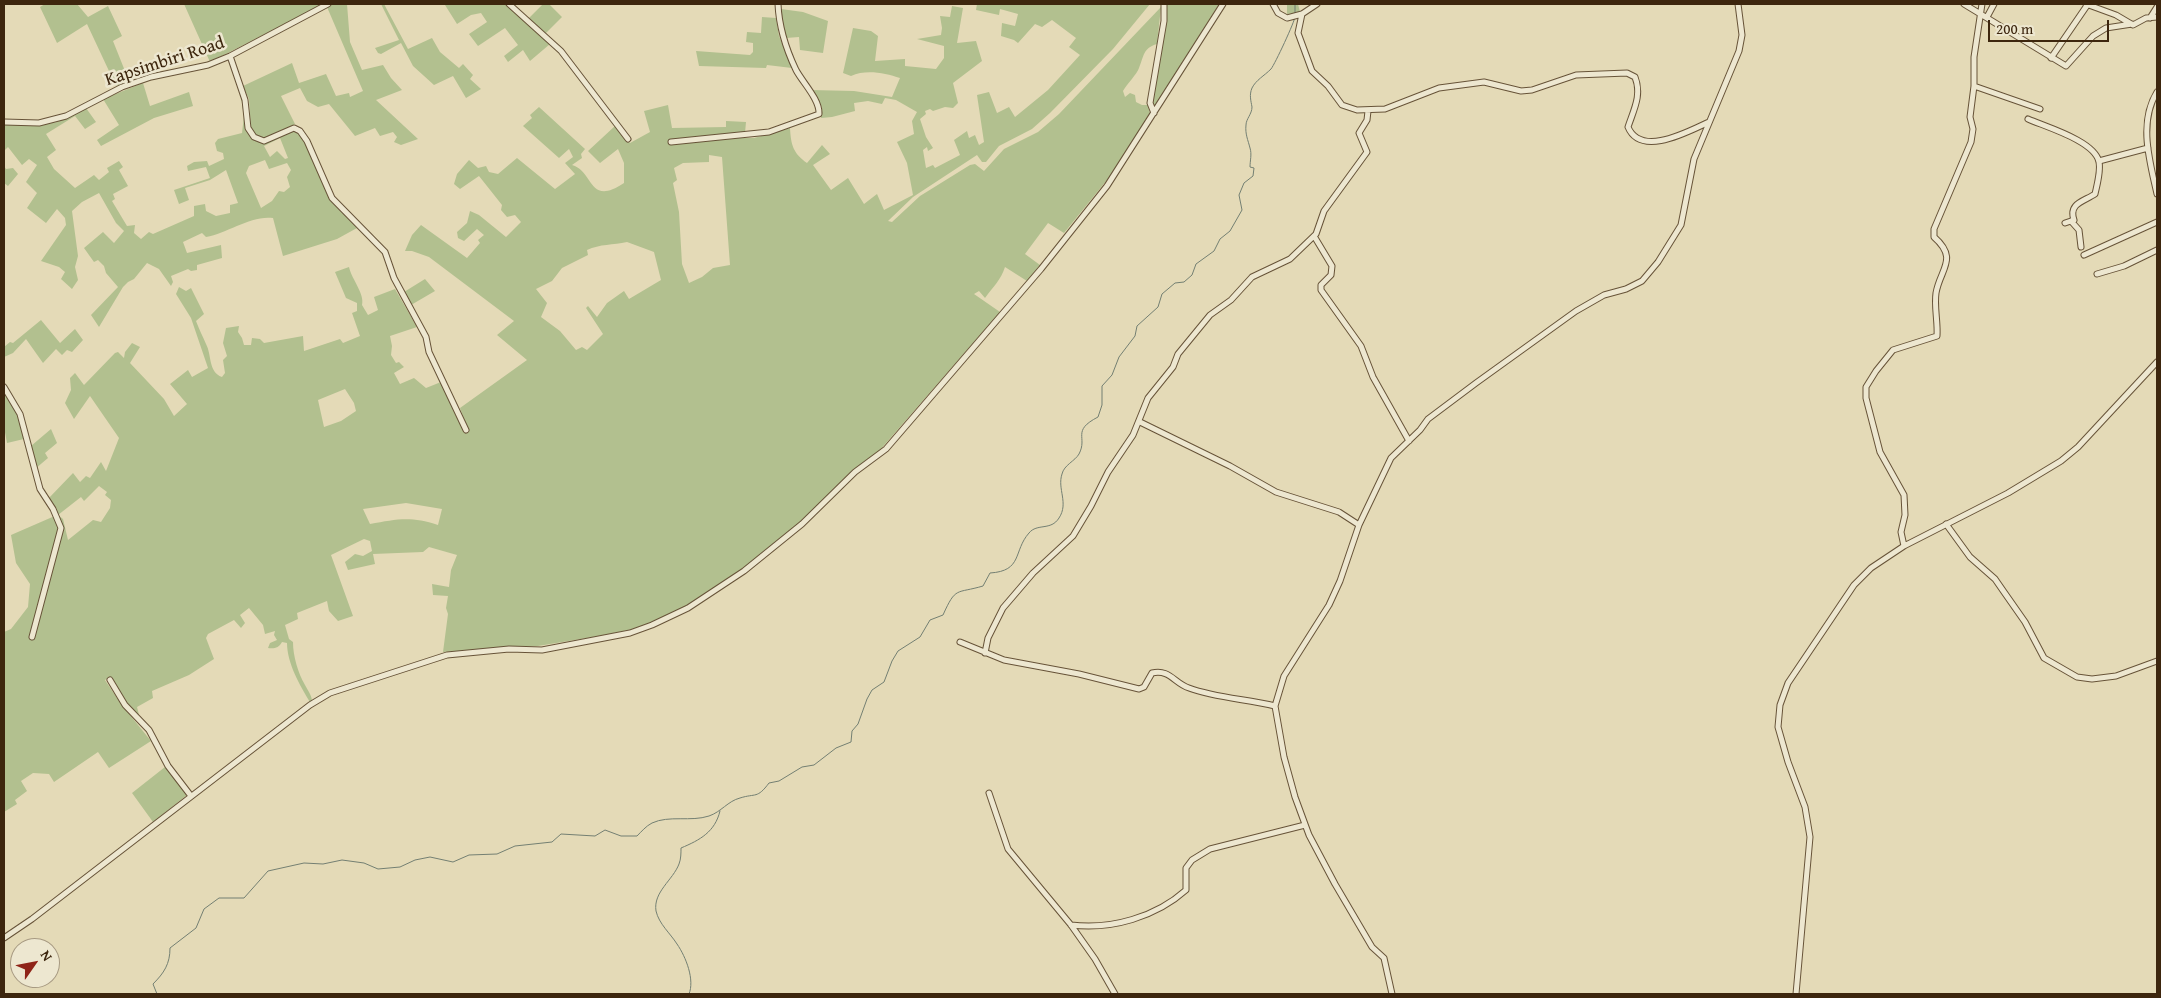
<!DOCTYPE html>
<html>
<head>
<meta charset="utf-8">
<style>
	body { margin:0 }
	#map { position:relative; width:2161px; height:998px; overflow:hidden; background:#e4dab7; font-family:"Gentium Book Plus",serif }
	canvas { display:block }
	.frame { position:absolute; inset:0; border:5px solid #3d260e; pointer-events:none }
	.north { position:absolute; left:10px; top:938px; width:50px; height:50px; box-sizing:border-box; background:#ede7d0; border:1px solid #a79a82; border-radius:50%; rotate:57deg; font-size:14px; font-weight:700; line-height:20px; text-align:center; color:#3d260e }
	.north::after { content:''; display:block; margin:auto; width:18px; height:22px; background:#8f2418; clip-path:polygon(50% 0,100% 100%,50% 72%,0 100%) }
	.scale { position:absolute; left:1988px; top:20px; width:121px; height:22px; box-sizing:border-box; border:2px solid #3d260e; border-top:0; padding-left:6px; font-size:15px; line-height:18px; white-space:nowrap; color:#3d260e; -webkit-text-stroke:4px #ede7d0; paint-order:stroke }
</style>
</head>
<body>
<div id="map">
<canvas width="2161" height="998"></canvas>
<div class="frame"></div>
<div class="north">N</div>
<div class="scale">200 m</div>
</div>
<script>
const context = document.querySelector('canvas').getContext('2d');
context.lineJoin = 'round';
function fillPath(path, color) { context.fillStyle = color; context.fill(path, 'evenodd'); }
function trace(path, color, width, dash) { context.strokeStyle = color; context.lineWidth = width; context.lineCap = dash ? 'butt' : 'round'; context.setLineDash(dash || []); context.stroke(path); }
function drawText(font, color, halo, rows, align = 'center') {
  context.font = font + ' "Gentium Book Plus",serif'; context.lineWidth = 5; context.setLineDash([]); context.textBaseline = 'middle'; context.strokeStyle = halo; context.fillStyle = color; for (const [text, x, y, turn = 0] of rows) {
    context.save(); context.translate(x, y); context.rotate((+turn || 0) * Math.PI / 180); context.textAlign = isNaN(turn) ? turn : align; if (halo) context.strokeText(text, 0, 0); context.fillText(text, 0, 0); context.restore();
  }
}
const green = new Path2D(`
	M45,4H77L88,17L108,6L122,36L113,41L129,81L116,86L87,24L57,43L40,7Z
	M184,4H324L210,62Z
	M334,4H347L350,42L362,70L383,65L391,78L402,90L376,100L418,139L401,145L394,142L397,137L393,132L380,136L375,128L355,136L329,104L318,107L307,101L300,88L281,96L295,124L266,139H261L251,131L249,99L243,86L292,63L299,83L326,74L336,96L349,93L350,97L363,91L327,7Z
	M381,4H384L408,49L432,38L440,52L459,68L463,64L473,75L470,79L481,89L466,98L453,76L434,85L413,66L401,43L381,54L378,53L375,48L399,40Z
	M447,4H506L550,44L530,61L523,50L508,62L504,56L518,45L505,28L478,46L469,34L487,22L481,13L471,15L457,24L445,5Z
	M543,4H549L562,17L545,34L529,18Z
	M977,4H1150L1113,49L1050,113L1032,129L999,146L986,162H982L977,155L913,197L888,221L892,222L920,196L970,165L975,164L984,171L1004,149L1038,132L1059,114L1161,7L1157,44C1143,48 1144,56 1139,68C1137,74 1127,84 1123,91L1125,97L1130,93L1135,95L1136,102L1142,105H1148L1150,113L1111,175L1064,233L1048,223L1025,254L1040,265L1027,281L1005,267C1001,280 993,287 985,298L979,291L974,294L1000,312L873,458L822,505L743,571L687,607L643,627L599,636L538,646L443,652L448,614L446,608L448,596L433,595L432,584L449,587L451,570L457,555L429,547L423,552L373,554L375,564L348,570L345,562L355,554L363,556L372,551L370,541L364,539L331,555L353,616L338,621L329,611L327,601L297,613L298,619L285,625L289,639L293,642C293,656 298,673 305,685C308,691 311,694 312,700L310,702C300,686 287,663 287,643L282,642C279,648 274,649 268,648L270,643L277,640L274,635L275,631L265,634L263,625L249,608L240,615L245,623L241,628L234,620L208,634L206,638L214,659L189,675L152,691L153,698L137,707L139,715L125,702L110,677L105,680L121,704L151,741L109,768L98,752L54,782L49,774L33,773L21,781L27,791L15,800L17,804L4,812V632L11,629L28,607L30,584L16,563L11,535L57,515L54,505L48,499L73,473L80,482L86,476L90,478L101,462L106,471L119,438L90,396L74,419L65,403L71,390L70,378L75,373L84,385L115,353L118,352L124,358L125,352L132,343L140,347L130,363L164,399L174,416L187,404L170,384L188,370L192,377L208,368L191,318L176,294L179,287L186,291L191,288L204,314L196,321C199,329 203,337 206,344C212,355 208,372 222,377L225,373L223,360L227,356L223,343L226,328L239,326L238,332L242,338L244,345H251L252,338L260,339L264,343L303,336L304,351L340,339L343,343L360,336L352,313L357,311V303L346,298L335,272L349,267C352,280 365,294 362,305L368,315L378,310L374,297L395,289L417,327L390,336L392,346L391,355L396,363L399,362L404,367L394,373L400,384L414,378L426,388L441,382L465,432L468,430L460,408L527,360L497,335L514,321L429,257L412,251H405L412,235L421,225L467,258L480,243L478,240L484,235L477,229L464,241L458,238L457,232L467,223L470,211L479,215L506,237L521,222L515,215L507,217L501,210L502,205L479,176L460,189L454,184L457,174L469,160L478,168L486,166L489,172L498,174L517,158L555,189L575,174L565,163L573,157L569,149L559,158L523,126L532,118L530,115L539,107L585,149L581,154L582,158L572,165C594,171 588,207 624,183V163L618,149L600,163L588,151L615,126L630,143L650,132L644,111L668,105L672,128L726,127V121L746,122L745,133L721,134L701,139L684,138L676,140L703,142L723,138H754L790,128C791,145 793,153 807,163L822,145L830,154L813,165L831,190L848,178L864,204L877,194L884,210L913,195L907,163L897,142L914,134L912,121L917,112L896,100L885,98L882,104L868,101L854,103L855,111L832,117L821,118L822,108L811,90L854,91L892,97L900,78C885,73 866,69 851,76L843,73L853,28L871,31L878,36L875,61L905,59V66L936,69L944,58V46L917,39L941,35L942,28L940,16L950,17L952,6L963,8L957,43L976,41L982,61L953,83L958,103L953,108L945,107L933,111L930,109L925,111L926,114L920,119L926,137L933,148L928,151L927,147L923,150L926,168L933,165L935,168L960,155L954,140L967,131L969,138L975,135L979,145L984,142L977,95L989,92L997,113L1009,107L1015,117L1048,90L1080,55L1069,47L1076,38L1052,20L1042,27L1035,24L1018,43L1014,40L1001,36L1002,23L1015,26L1018,14L1000,9L999,15L976,10ZM709,155L722,157L730,265L713,268L702,277L689,283L682,264L679,212L673,183L677,180L674,168L683,163L709,162ZM627,242L654,252L661,280L629,299L624,291L607,303L597,317L588,306L586,308L603,334L587,350L582,347L576,350L560,331L541,317L547,303L536,289L552,281L562,268L588,255L587,250C600,244 613,245 627,242ZM345,389L354,403L356,411L341,421L324,427L318,400ZM99,486L107,492L105,495L111,500L110,508L101,522L93,520L68,540L63,519L58,515L81,497L84,501ZM406,503L442,509L438,525C411,516 397,519 370,524L363,509Z
	M1167,4H1219L1153,109L1152,101L1165,30Z
	M1287,4H1298L1300,12L1287,14Z
	M781,9L803,12L828,21L823,53L800,50L799,37L786,38L782,26Z
	M762,17L776,18L779,36L792,68L767,65L766,68L699,66L696,51L750,55L753,52V43L746,42L747,32L761,33Z
	M143,83L150,106L189,92L193,106L154,118L101,146L97,140L119,125L103,99Z
	M240,91C248,109 242,121 254,140L265,143L292,129L297,131L308,147L330,198L357,228L337,239L283,256L273,218C251,215 228,233 206,237L202,233L183,242L187,253L221,245L222,258L197,265V270L191,271L188,269L171,276L173,282L171,286L159,269L147,263L134,279L128,282L123,287L99,327L91,315L118,287L106,273L104,266L98,260L94,262L84,248L103,232L114,243L124,231L116,223L99,193L82,202L72,211L78,256L75,267L78,280L72,289L61,279L65,272L59,267L41,261L66,225L65,218L57,209L46,223L27,208L37,193L26,182L37,165L29,159L22,165L8,147L4,151V124L41,125L57,122L86,108L96,122L85,129L75,116L46,134L56,150L47,157L54,169L75,188L94,175L99,180L109,172L107,168L119,161L123,167L119,170L128,186L113,194L115,199L112,201L127,226L135,225L134,233L141,239L149,232L153,234L194,216V206L205,204L206,211L216,216L230,213V205L238,203L226,170L210,180L185,188L189,200L179,204L174,190L210,178L206,167L188,171L187,166L194,162L207,161L209,166L224,159L223,153L217,151L215,143L218,139L242,133L244,116ZM280,138L288,158L285,159L277,151L270,157L264,146ZM265,160L269,169L287,163L291,170L287,177L290,187L284,192L279,191L272,201L261,208L246,173L249,166Z
	M4,166L6,169L13,168L18,174L8,186L4,183Z
	M425,279L435,291L411,305L404,292Z
	M41,320L60,343L75,329L83,340L72,352L67,350L62,355L56,349L43,363L26,339L13,353L4,357V347L10,342L13,343Z
	M4,391L19,417L24,439L7,443L4,427Z
	M51,429L57,443L45,453L48,458L35,469L31,446Z
	M165,767L187,795L153,822L132,793Z`);
const stream = new Path2D(`
	M1295,4V13
	M157,994L153,984C164,973 170,964 170,948L196,928L204,909L219,898H244L268,871L304,863L323,864L342,860L364,863L378,869L400,867L415,860L430,857L453,862L469,855L497,854L515,846L552,842L561,834L595,836L605,830L621,836H637C641,832 646,826 652,823C669,815 691,822 709,816C721,812 728,801 740,798C756,793 757,799 769,783L779,781L802,767L814,765L836,748L851,742L852,731L858,724L867,699L872,690L884,682L892,661L898,651L920,637L930,620L943,615C956,586 956,594 983,586L990,573C1023,571 1013,551 1029,533C1037,523 1051,531 1059,518C1069,503 1057,489 1062,474C1064,465 1075,461 1079,454C1088,437 1071,431 1098,417L1102,405V386L1112,375L1119,357L1135,336L1137,326L1158,307L1162,294L1175,283L1184,282L1192,275L1196,264L1214,251L1220,239L1230,231L1242,210L1239,195L1244,183L1253,176L1254,168L1250,167C1250,161 1252,154 1250,148C1248,140 1245,134 1246,125C1246,119 1252,114 1252,107C1251,101 1249,95 1252,88C1256,80 1264,76 1271,69C1275,64 1295,21 1295,17
	M689,994C695,980 686,957 677,944C670,933 659,924 656,911C653,892 673,880 679,864C681,859 681,853 681,848C700,840 715,832 720,811`);
const minor = new Path2D(`
	M509,4L561,51L628,139
	M1273,4L1278,13L1287,18L1302,14L1317,4
	M1964,4L2066,66L2093,36L2106,28L2132,24
	M2086,4L2116,15L2133,25L2146,18L2157,17
	M1302,14L1298,33L1312,71L1328,86L1342,105L1357,110L1385,109L1439,88L1484,82L1521,91L1532,90L1576,75L1627,73L1635,77C1642,95 1634,109 1628,127C1641,158 1689,131 1709,122
	M1987,17L1994,4
	M2150,18L2157,7
	M230,56L245,100L248,128L254,137L264,141L294,128L300,131L307,141L332,198L385,252L394,278L426,337L429,352L466,430
	M2051,58L2088,4
	M1974,86L2040,109
	M2157,92C2138,123 2150,162 2157,194
	M1154,113L1150,103L1164,21V4
	M2028,119C2046,127 2095,141 2099,162C2101,171 2097,185 2095,194C2085,201 2068,203 2074,220L2065,223
	M4,122L39,123L66,116L122,87L151,77L208,65L230,56L328,4
	M671,142L769,132L819,114C820,100 803,83 796,70C786,49 779,28 778,4
	M2099,161L2148,148
	M2071,221L2079,230L2081,247
	M1314,236L1332,266L1331,275L1321,285V290L1361,346L1373,377L1409,441
	M2084,255L2157,222
	M2097,274L2124,266L2157,250
	M4,387L20,414L40,489L53,509L61,528L32,637
	M1140,422L1230,466L1276,492L1339,512L1359,525
	M1946,524L1970,557L1995,579L2004,592L2025,622L2044,658L2077,677L2092,679L2116,676L2157,661
	M1904,546L1901,532L1905,515L1904,495L1880,452L1866,398V387L1876,371L1893,350L1937,336C1938,322 1934,307 1936,293C1940,269 1959,259 1934,237V229L1971,142L1973,129L1970,117L1974,86V57L1982,4
	M960,642L1004,660L1079,674L1139,689L1144,687L1152,673C1170,669 1174,683 1189,688C1216,698 1247,699 1275,706
	M985,653L988,638L1003,608L1033,573L1073,536L1091,506L1108,472L1133,435L1148,398L1173,367L1178,354L1210,315L1231,300L1252,277L1290,259L1316,234L1324,211L1367,152L1359,133L1367,120L1368,111
	M110,680L125,705L149,730L168,766L191,796
	M989,793L1008,849L1071,925L1095,959L1115,994
	M1071,925C1111,930 1156,917 1186,890V868L1192,860L1210,849L1305,825
	M4,938L32,919L310,705L330,693L447,655L509,649L542,650L630,633L652,625L688,608L744,571L802,524L855,472L886,449L1041,269L1107,186L1223,4
	M1392,994L1384,958L1372,947L1335,884L1309,835L1295,797L1284,757L1275,706L1284,676L1329,605L1340,581L1359,525L1391,458L1420,430L1428,419L1476,383L1576,311L1604,295L1626,289L1642,281L1658,262L1681,225L1694,159L1739,51L1742,35L1738,4
	M1796,994L1810,837L1805,807L1788,762L1778,727L1780,705L1788,683L1854,585L1871,568L1904,546L2008,493L2061,461L2078,447L2157,362`);
const streetNames = [
	["Kapsimbiri Road",165,62,-18]
];
fillPath(green, '#b2c08f');
trace(stream, '#737f72', 1);
trace(minor, '#675338', 7);
trace(minor, '#ede7d0', 5);
drawText('18px', '#3d260e', '#ede7d0', streetNames);
</script>
</body>
</html>
